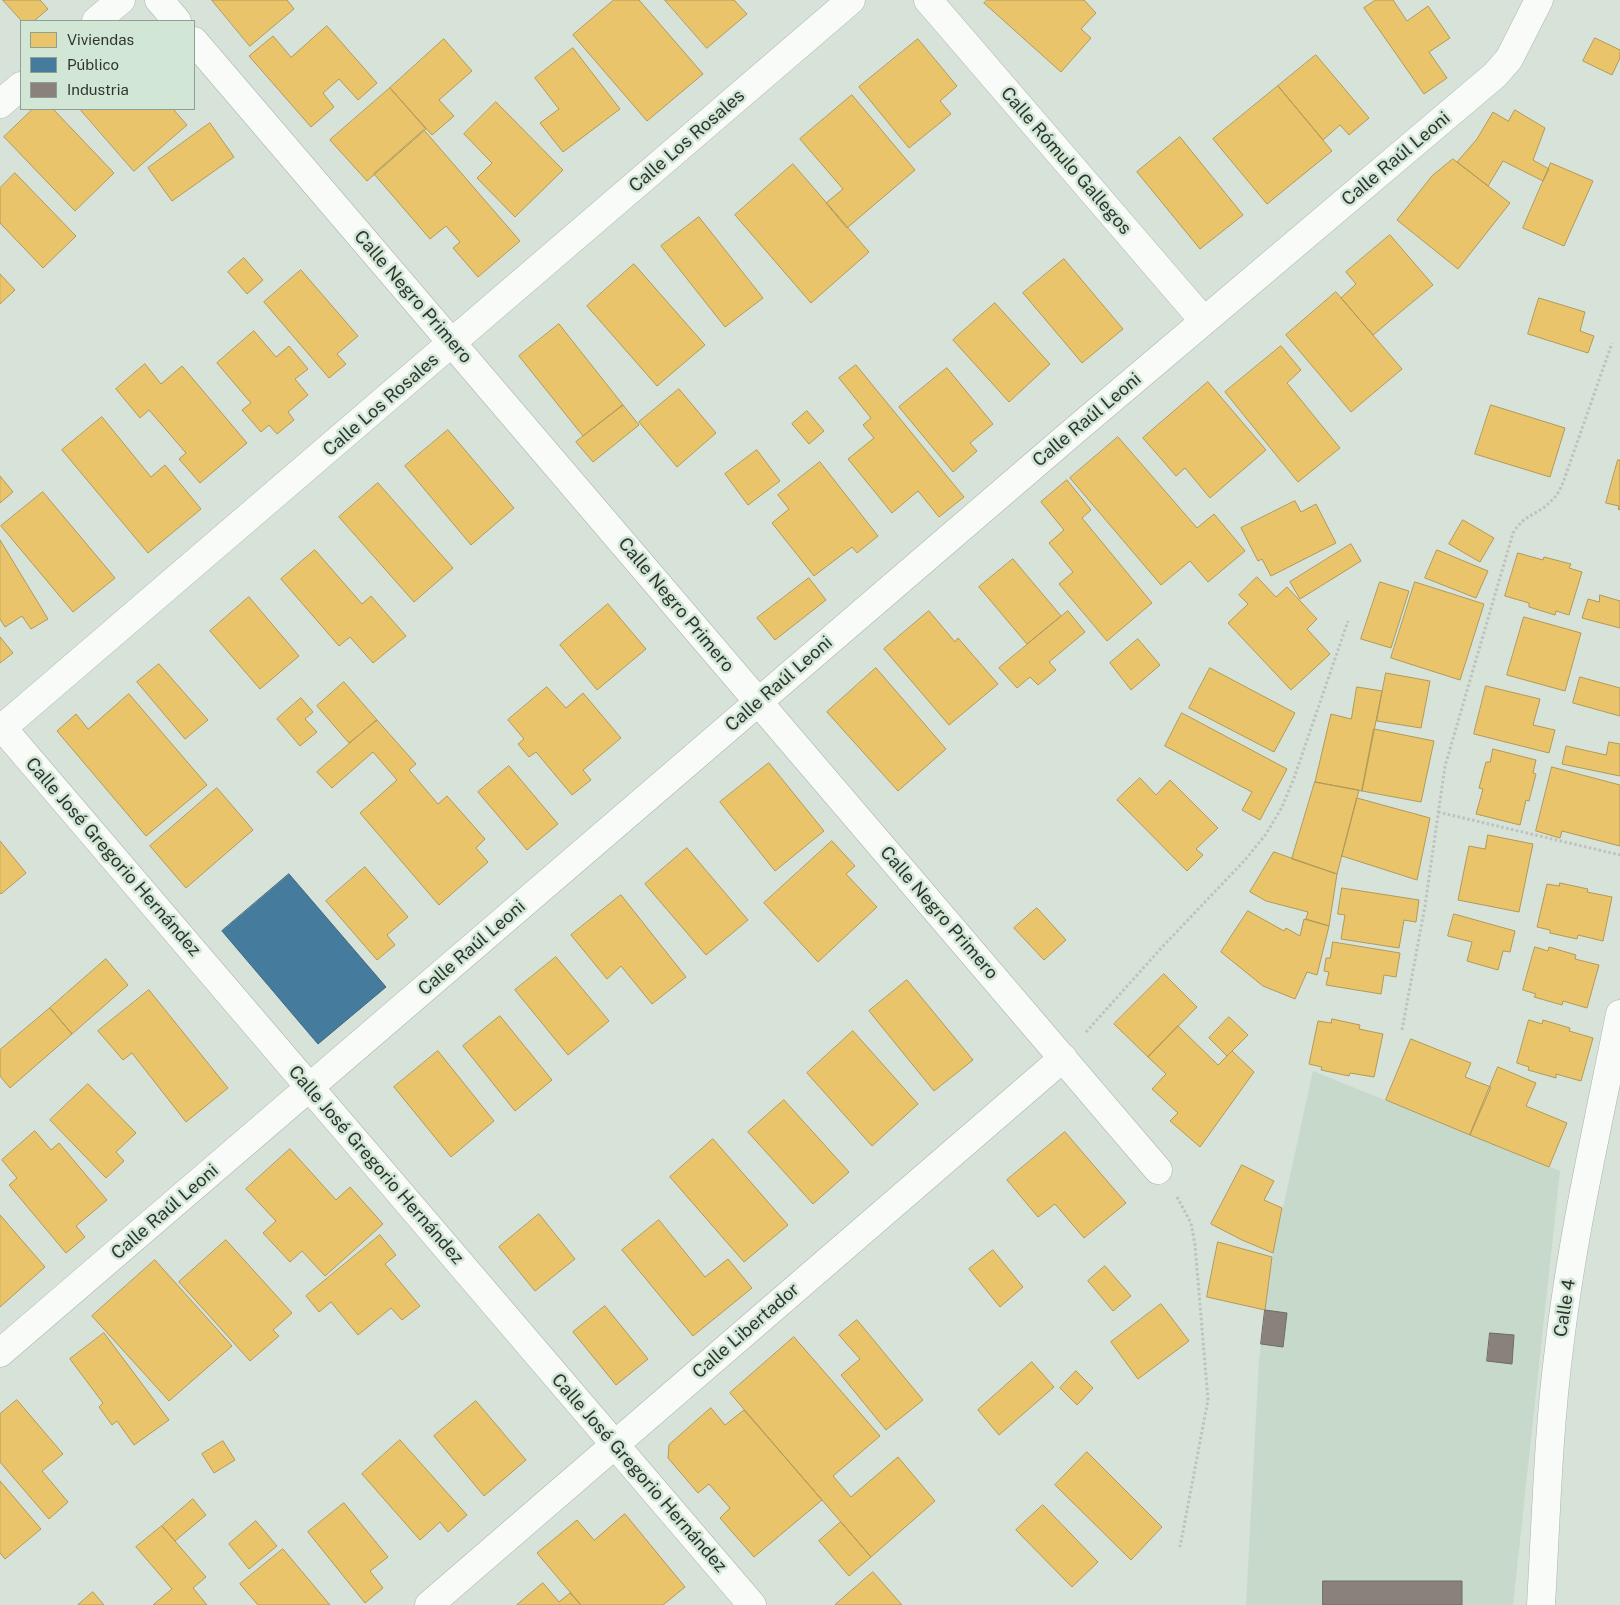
<!DOCTYPE html>
<html>
<head>
<meta charset="utf-8">
<style>
	body { margin:0 }
	#map { position:relative; width:1620px; height:1605px; overflow:hidden; background:#d7e2d9; font-family:"Public Sans",sans-serif }
	canvas { display:block }
	.legend { position:absolute; left:20px; top:20px; width:175px; height:90px; box-sizing:border-box; background:#d2e6d6; border:1px solid #909f93; margin:0; padding:6px 9px; list-style:none; font-size:15px; color:#2e352f }
	.legend li { display:flex; align-items:center; gap:10px; height:25px }
	.legend b { width:25px; border:1px solid #909f93 }
</style>
</head>
<body>
<div id="map">
<canvas width="1620" height="1605"></canvas>
<ul class="legend">
<li><b style="height:14px;background:#e9c46a"></b>Viviendas</li>
<li><b style="height:14px;background:#457b9d"></b>Público</li>
<li><b style="height:14px;background:#8a817c"></b>Industria</li>
</ul>
</div>
<script>
const context = document.querySelector('canvas').getContext('2d');
context.lineJoin = 'round';
function fillPath(path, color) { context.fillStyle = color; context.fill(path, 'evenodd'); }
function trace(path, color, width, dash) { context.strokeStyle = color; context.lineWidth = width; context.lineCap = dash ? 'butt' : 'round'; context.setLineDash(dash || []); context.stroke(path); }
function drawText(font, color, halo, rows, align = 'center') {
  context.font = font + ' "Public Sans",sans-serif'; context.lineWidth = 5; context.setLineDash([]); context.textBaseline = 'middle'; context.strokeStyle = halo; context.fillStyle = color; for (const [text, x, y, turn = 0] of rows) {
    context.save(); context.translate(x, y); context.rotate((+turn || 0) * Math.PI / 180); context.textAlign = isNaN(turn) ? turn : align; if (halo) context.strokeText(text, 0, 0); context.fillText(text, 0, 0); context.restore();
  }
}
const built = new Path2D(`
	M1313,1071L1560,1171L1513,1605H1246L1259,1361L1265,1310L1273,1253Z`);
const homes = new Path2D(`
	M3,0H40L48,9L34,21H22Z
	M212,0H287L294,9L250,46Z
	M614,0H639L703,74L647,121L573,35Z
	M665,0H734L747,14L707,48Z
	M987,0H1084L1096,13L1081,29L1091,38L1061,72L984,3Z
	M1376,0H1393L1407,21L1428,6L1450,38L1429,52L1447,78L1424,94L1364,8Z
	M327,26L377,83L358,100L339,79L323,93L334,107L311,127L249,56L273,36L291,57Z
	M1595,38L1620,50V58L1612,75L1583,61Z
	M444,39L472,71L439,100L454,116L432,135L390,88Z
	M918,39L957,86L940,101L951,114L909,148L859,87Z
	M573,48L620,109L563,152L540,123L559,109L535,78Z
	M1316,55L1369,118L1349,135L1340,125L1323,140L1278,86Z
	M1278,86L1332,151L1267,204L1213,139Z
	M390,88L426,129L367,181L330,140Z
	M852,95L915,170L847,228L826,203L843,189L800,139Z
	M496,102L563,170L515,217L477,178L492,163L464,134Z
	M33,109H53L114,173L75,211L4,137Z
	M80,109H173L187,125L134,171Z
	M1515,110L1545,128L1533,160L1549,169L1543,181L1503,161L1488,186L1457,162L1477,139L1493,112L1508,121Z
	M210,123L234,157L172,201L148,168Z
	M424,130L520,241L478,277L453,248L460,242L446,226L430,239L374,174Z
	M1180,137L1243,215L1200,249L1137,172Z
	M1453,159L1510,203L1458,269L1397,220L1432,176Z
	M1551,163L1593,181L1564,246L1523,228Z
	M793,164L869,252L811,303L735,215Z
	M15,173L76,236L43,268L0,223V188Z
	M699,217L763,298L725,327L661,246Z
	M1390,235L1433,285L1373,335L1341,298L1356,284L1346,272Z
	M244,258L263,280L247,294L228,272Z
	M1064,259L1123,329L1082,363L1023,293Z
	M634,264L705,345L657,386L587,306Z
	M301,270L358,336L337,354L346,364L329,378L264,302Z
	M0,274L15,290L0,304Z
	M1336,292L1402,369L1351,412L1286,335Z
	M1539,298L1585,312L1580,331L1594,336L1588,353L1528,334Z
	M995,303L1050,364L1009,402L953,340Z
	M559,324L623,405L583,436L519,356Z
	M254,331L276,357L289,346L308,369L295,379L308,395L288,412L294,420L277,434L269,425L261,432L242,410L251,403L217,363Z
	M1281,346L1301,370L1287,383L1340,448L1298,482L1225,392Z
	M145,364L161,384L182,366L247,443L200,483L179,459L186,453L149,410L140,418L116,389Z
	M856,365L964,497L939,517L918,491L892,513L848,459L874,438L863,425L871,418L839,378Z
	M947,368L993,424L970,443L977,451L953,472L899,407Z
	M1208,382L1266,450L1210,498L1185,468L1176,476L1143,438Z
	M679,389L716,433L677,467L639,422Z
	M623,405L639,425L593,462L576,442Z
	M1491,405L1565,428L1550,477L1475,454Z
	M807,411L824,431L809,444L792,424Z
	M102,417L151,477L165,465L201,509L148,553L62,450Z
	M448,430L514,508L471,545L405,466Z
	M1118,437L1197,528L1214,514L1245,551L1208,582L1190,561L1161,585L1070,478Z
	M757,450L780,481L748,505L725,474Z
	M1618,460H1620V510L1618,509L1619,506L1606,503Z
	M820,462L878,536L857,553L852,547L814,576L772,523L789,509L778,495Z
	M0,476L13,492L0,503Z
	M1067,480L1091,510L1082,518L1152,603L1107,641L1059,584L1073,572L1049,543L1064,530L1041,502Z
	M378,483L453,568L414,602L339,517Z
	M43,492L115,578L73,612L1,526Z
	M1295,501L1301,512L1316,504L1336,543L1271,576L1262,559L1258,561L1241,528Z
	M1463,520L1494,538L1480,562L1449,544Z
	M0,540L48,619L31,629L22,616L5,627L0,619Z
	M1351,544L1361,561L1300,599L1290,582Z
	M315,550L362,604L371,596L406,636L373,663L350,637L339,646L281,579Z
	M1437,550L1488,571L1476,598L1425,578Z
	M1518,553L1543,560L1544,557L1571,564L1569,568L1582,572L1569,615L1556,611L1555,615L1529,607V603L1505,596Z
	M1013,559L1061,616L1027,644L979,587Z
	M1257,577L1276,597L1287,587L1317,619L1307,629L1330,654L1291,690L1228,623L1248,604L1239,595Z
	M809,578L826,600L775,640L757,618Z
	M1380,582L1409,591L1391,648L1361,639Z
	M1415,582L1484,604L1460,680L1391,658Z
	M1600,595L1620,601V628L1582,618L1588,599L1599,602Z
	M249,597L299,656L260,689L210,631Z
	M608,604L646,649L597,690L560,645Z
	M929,611L955,642L958,638L998,684L949,725L884,649Z
	M1068,611L1085,632L1049,662L1056,670L1038,685L1030,677L1017,688L999,668Z
	M1524,617L1581,633L1565,691L1507,675Z
	M0,637L13,653L0,663Z
	M1138,639L1160,665L1131,690L1110,663Z
	M159,664L208,720L185,739L137,682Z
	M876,668L946,749L898,791L827,712Z
	M1210,668L1295,713L1274,752L1189,708Z
	M1386,673L1430,681L1421,728L1377,721Z
	M1580,677L1620,688V716L1573,703Z
	M344,682L377,720L349,743L317,706Z
	M1486,686L1540,699L1533,725L1555,730L1549,753L1474,734Z
	M547,687L566,708L583,693L621,738L583,770L591,780L572,795L536,752L529,757L518,744L524,739L508,720Z
	M1357,687L1382,691L1362,791L1315,782L1331,714L1351,719Z
	M129,694L207,785L146,836L57,731L76,714L88,729Z
	M301,698L313,712L305,719L317,732L300,746L277,719Z
	M1182,713L1287,769L1260,820L1242,810L1252,792L1165,746Z
	M377,720L416,764L409,770L438,804L447,796L485,839L476,848L488,862L439,905L360,813L397,780L373,752L332,788L317,772Z
	M1374,729L1434,741L1421,802L1362,791Z
	M1609,742L1620,744V776L1562,764L1566,746L1606,755Z
	M1493,749L1536,760L1533,773L1536,774L1529,801L1526,800L1520,825L1476,814L1483,789L1479,788L1486,762H1490Z
	M769,763L824,831L775,871L720,802Z
	M509,766L558,824L527,850L478,792Z
	M1552,767L1620,785V846L1562,831L1560,838L1536,831Z
	M1140,778L1156,795L1170,780L1218,828L1196,849L1203,855L1187,871L1117,800Z
	M1315,782L1359,790L1337,874L1292,859Z
	M217,788L253,830L186,888L150,846Z
	M1357,798L1430,818L1417,880L1342,856Z
	M1488,835L1533,844L1519,912L1458,900L1469,846L1485,849Z
	M0,841L26,873L1,894L0,893Z
	M832,841L855,866L846,874L877,907L818,962L764,903Z
	M687,848L748,920L706,955L645,884Z
	M1274,852L1337,874L1329,926L1306,919L1308,912L1266,901L1250,892Z
	M365,867L408,917L387,935L395,945L377,960L326,901Z
	M1560,883L1588,889L1587,892L1612,897L1603,941L1578,935L1577,939L1550,933V930L1537,927L1547,884L1559,886Z
	M1342,888L1419,900L1416,922L1404,920L1399,948L1341,939L1345,915L1338,914Z
	M621,895L686,977L652,1004L621,966L607,979L571,935Z
	M1037,908L1066,940L1044,960L1014,928Z
	M1248,911L1284,931L1286,928L1300,936L1304,919L1329,926L1317,975L1307,972L1295,999L1263,986L1221,952Z
	M1454,914L1515,931L1510,952L1503,951L1498,970L1467,961L1472,942L1448,936Z
	M1333,942L1400,953L1396,977L1384,975L1381,994L1326,985L1329,972L1324,971L1326,958H1330Z
	M1535,947L1548,951L1549,947L1576,955L1575,959L1599,965L1587,1008L1563,1001L1562,1005L1534,997L1536,994L1523,990Z
	M556,957L609,1021L568,1055L515,990Z
	M106,959L128,985L72,1034L50,1008Z
	M1164,974L1197,1007L1148,1057L1114,1024Z
	M907,980L973,1060L934,1091L869,1011Z
	M149,990L228,1088L186,1122L132,1053L123,1060L98,1031Z
	M50,1008L72,1034L10,1088L0,1076V1050Z
	M500,1016L552,1080L515,1111L463,1046Z
	M1229,1017L1248,1035L1227,1056L1209,1038Z
	M1332,1019L1360,1025L1359,1029L1383,1034L1374,1077L1350,1073L1349,1076L1321,1070L1322,1067L1309,1064L1318,1021L1331,1023Z
	M1529,1020L1542,1024L1543,1020L1570,1028L1569,1031L1593,1038L1581,1081L1556,1074V1078L1528,1070L1529,1067L1517,1063Z
	M1178,1026L1218,1065L1232,1051L1254,1072L1200,1147L1170,1121L1178,1113L1152,1089L1166,1074L1148,1057Z
	M853,1031L918,1104L872,1146L807,1073Z
	M1411,1039L1471,1063L1465,1077L1491,1087L1470,1135L1386,1100Z
	M438,1051L494,1121L451,1157L394,1087Z
	M1498,1067L1536,1083L1526,1106L1567,1123L1549,1167L1470,1135Z
	M88,1084L136,1133L116,1152L124,1161L106,1178L50,1120Z
	M784,1100L849,1172L813,1204L748,1132Z
	M35,1131L51,1150L59,1143L107,1200L76,1226L85,1237L66,1253L9,1185L17,1178L2,1160Z
	M1065,1132L1126,1203L1084,1238L1055,1204L1038,1217L1007,1180Z
	M713,1139L788,1225L744,1262L670,1177Z
	M290,1149L336,1200L350,1187L383,1224L325,1276L302,1251L290,1262L263,1233L276,1221L246,1189Z
	M1242,1165L1274,1181L1264,1200L1282,1208L1273,1253L1242,1240L1211,1224Z
	M539,1214L575,1259L535,1291L499,1247Z
	M0,1215L45,1267L0,1307Z
	M659,1220L705,1277L728,1259L752,1288L693,1336L622,1250Z
	M380,1235L396,1255L385,1264L420,1306L402,1320L391,1308L358,1335L331,1302L319,1312L306,1296Z
	M226,1240L292,1313L273,1330L279,1336L250,1361L179,1282Z
	M1218,1242L1272,1257L1265,1310L1207,1297Z
	M993,1250L1023,1287L1000,1307L969,1269Z
	M155,1260L232,1346L169,1401L92,1316Z
	M1105,1266L1131,1296L1113,1311L1088,1281Z
	M1161,1304L1189,1341L1138,1379L1111,1342Z
	M605,1306L648,1359L616,1385L573,1332Z
	M857,1320L923,1400L886,1430L841,1375L860,1359L839,1335Z
	M104,1333L169,1420L134,1445L117,1421L112,1425L99,1407L103,1403L70,1359Z
	M794,1337L880,1436L833,1476L851,1497L898,1457L935,1501L871,1557L730,1393Z
	M1032,1362L1054,1387L999,1435L978,1410Z
	M1076,1371L1093,1388L1077,1405L1060,1388Z
	M17,1400L63,1454L42,1471L68,1502L49,1519L0,1462V1414Z
	M476,1401L526,1460L484,1496L434,1436Z
	M711,1408L725,1425L744,1410L822,1500L754,1557L720,1518L730,1508L709,1484L698,1493L668,1458L669,1445Z
	M400,1440L467,1515L448,1532L440,1522L420,1540L362,1474Z
	M223,1441L235,1460L214,1473L202,1454Z
	M1087,1452L1162,1527L1131,1560L1055,1485Z
	M0,1481L41,1529L5,1559L0,1553Z
	M193,1499L206,1515L175,1541L162,1526Z
	M344,1503L388,1557L370,1571L383,1588L365,1603L308,1532Z
	M1043,1505L1098,1562L1072,1587L1016,1530Z
	M625,1514L685,1587L663,1605H581L537,1553L577,1520L594,1540Z
	M256,1521L277,1546L249,1569L229,1544Z
	M841,1522L871,1557L849,1576L819,1541Z
	M162,1526L206,1577L193,1588L207,1605H153L172,1589L136,1547Z
	M283,1549L330,1605H258L240,1584Z
	M873,1572L902,1605H835Z
	M543,1583L559,1602L570,1593L581,1605H517Z
	M93,1592L104,1605H78Z`);
const public = new Path2D(`
	M289,874L386,987L318,1044L222,931Z`);
const industry = new Path2D(`
	M1265,1310L1287,1313L1283,1347L1261,1344Z
	M1490,1333L1514,1335L1512,1364L1487,1361Z
	M1323,1581H1462V1605H1323Z`);
const path = new Path2D(`
	M1438,812L1620,855
	M1402,1030L1425,906L1445,766L1513,533C1525,513 1539,515 1552,500C1558,495 1561,487 1564,480L1612,343
	M1086,1032L1164,945L1245,860L1266,834L1282,807L1294,778L1348,621
	M1177,1197L1191,1223L1195,1245L1208,1400L1180,1547`);
const street = new Path2D(`
	M159,0L177,21
	M928,0L1204,321
	M96,21L121,0
	M194,41L1158,1170
	M0,104L21,86
	M0,725L752,1605
	M0,730L851,0
	M0,1353L1074,431L1495,75L1509,59L1539,0
	M429,1605L1063,1058
	M1541,1605C1546,1520 1548,1434 1559,1349C1572,1236 1598,1125 1620,1014`);
const streetNames = [
	["Calle Los Rosales",687,141,-41],
	["Calle Raúl Leoni",1396,159,-40],
	["Calle Rómulo Gallegos",1066,161,49],
	["Calle Negro Primero",413,297,49],
	["Calle Los Rosales",381,405,-41],
	["Calle Raúl Leoni",1087,420,-40],
	["Calle Negro Primero",676,605,50],
	["Calle Raúl Leoni",779,684,-41],
	["Calle José Gregorio Hernández",113,857,49],
	["Calle Negro Primero",939,913,49],
	["Calle Raúl Leoni",472,948,-41],
	["Calle José Gregorio Hernández",376,1165,49],
	["Calle Raúl Leoni",165,1212,-41],
	["Calle 4",1565,1308,-81],
	["Calle Libertador",746,1331,-41],
	["Calle José Gregorio Hernández",639,1473,49]
];
fillPath(built, '#c7d9cb');
fillPath(homes, '#e9c46a');
trace(homes, '#b19958', 1);
fillPath(public, '#457b9d');
trace(public, '#3e667c', 1);
fillPath(industry, '#8a817c');
trace(industry, '#6e6a65', 1);
trace(street, '#acb4ad', 29);
trace(path, '#bfc1bf', 3, [2.5, 2.5]);
trace(street, '#f9fbf9', 28);
drawText('18px', '#2e352f', '#d2e6d6', streetNames);
</script>
</body>
</html>
